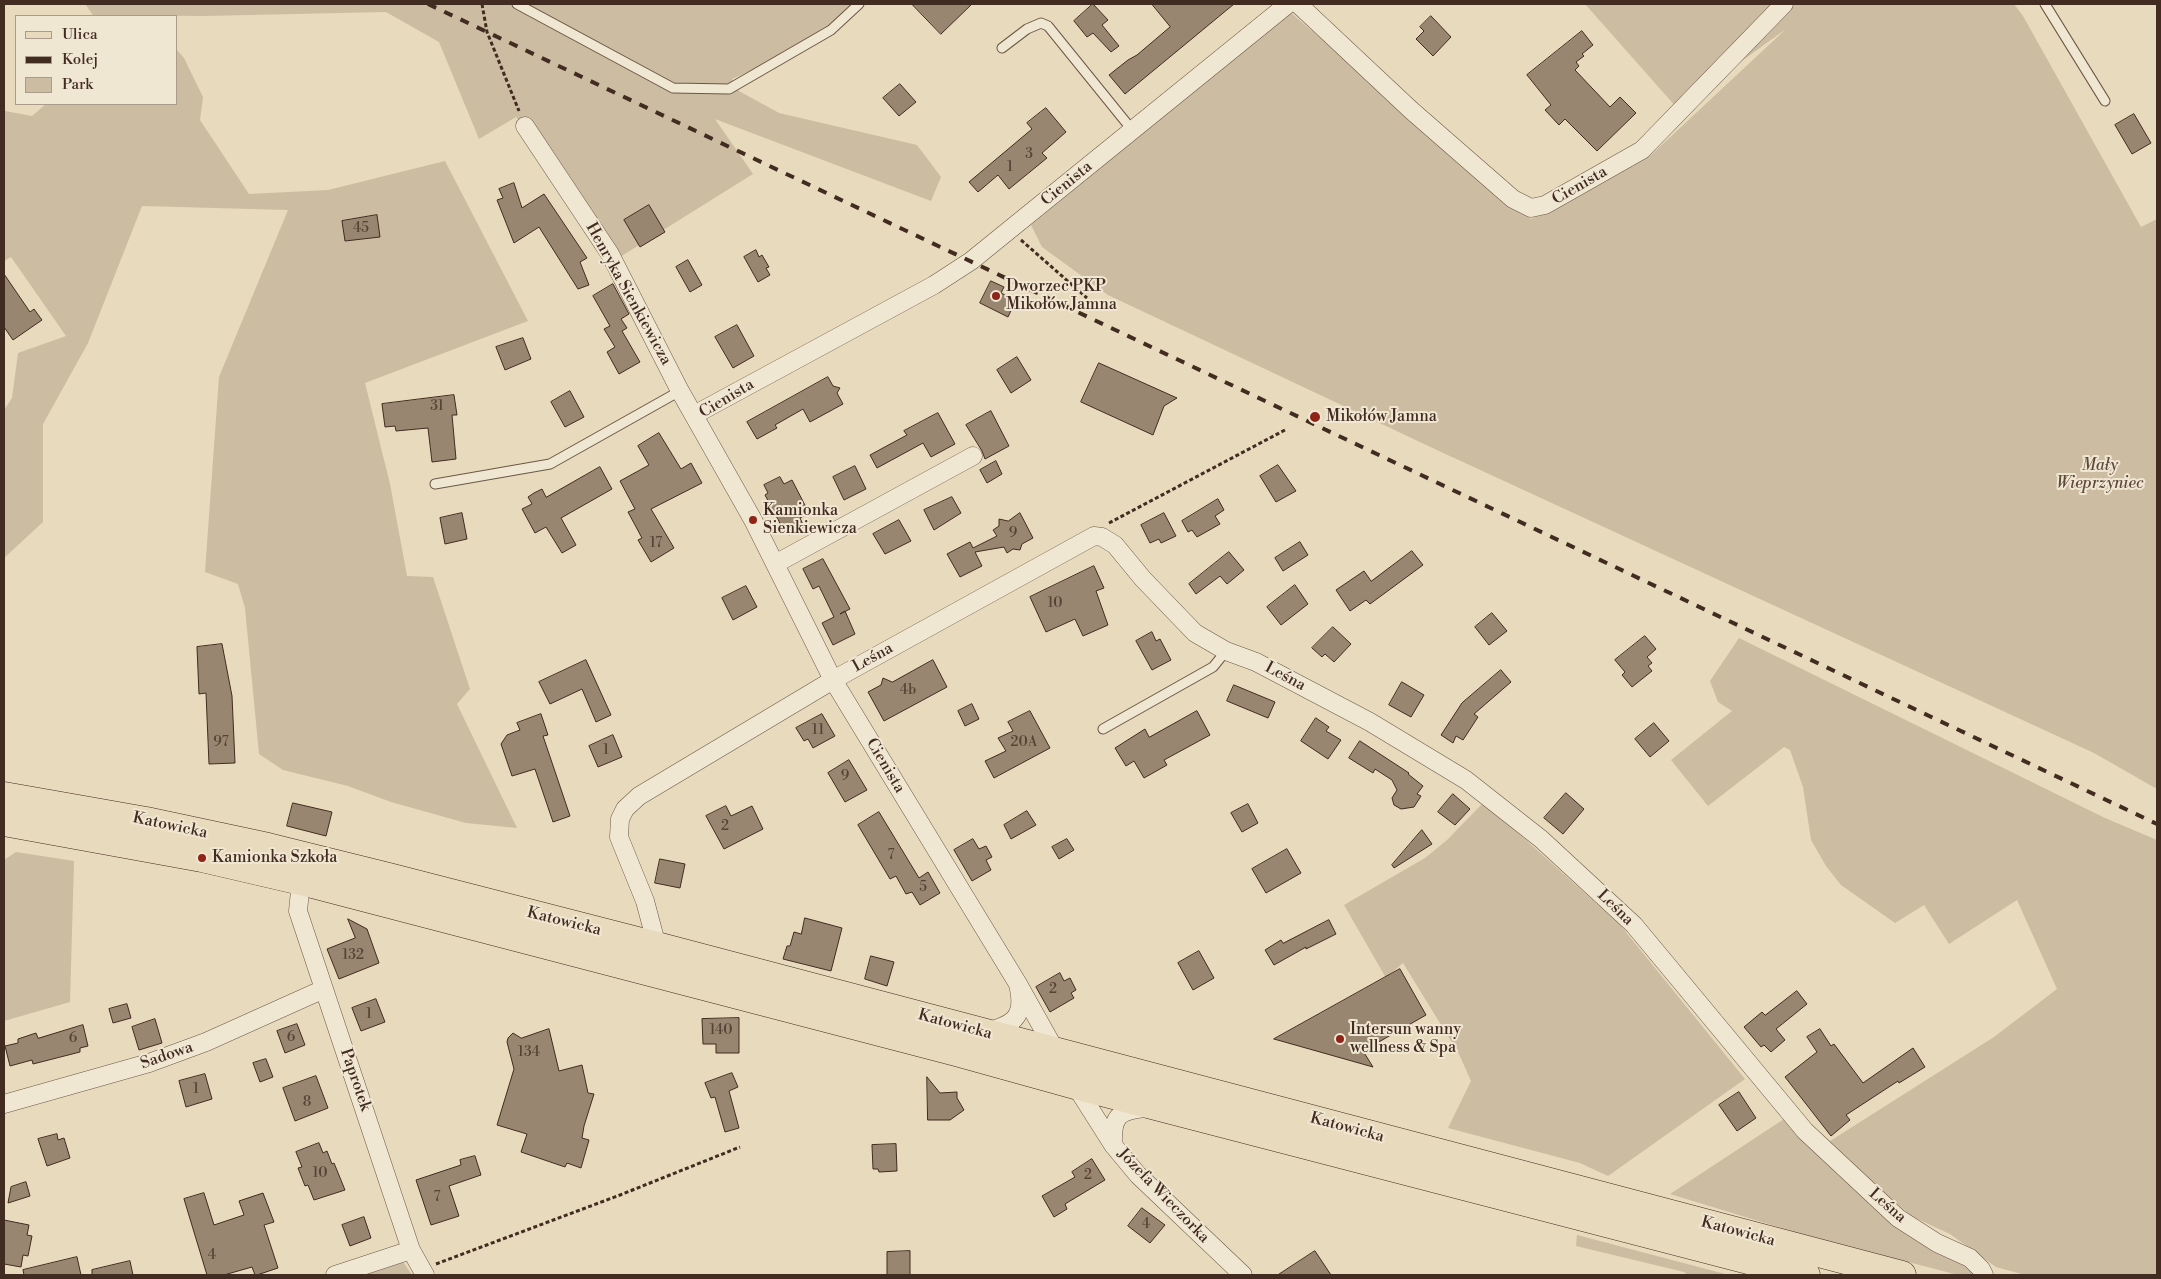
<!DOCTYPE html>
<html>
<head>
<meta charset="utf-8">
<style>
	body { margin:0 }
	#map { position:relative; width:2161px; height:1279px; overflow:hidden; background:#e8dabc; font-family:"Libre Bodoni",serif }
	canvas { display:block }
	.frame { position:absolute; inset:0; border:5px solid #422b20; pointer-events:none }
	.legend { position:absolute; left:15px; top:15px; width:162px; height:90px; box-sizing:border-box; background:#f0e7d3; border:1px solid #aa9c8b; margin:0; padding:6px 9px; list-style:none; font-size:15px; color:#422b20 }
	.legend li { display:flex; align-items:center; gap:10px; height:25px }
	.legend b { width:25px; border:1px solid #aa9c8b }
</style>
</head>
<body>
<div id="map">
<canvas width="2161" height="1279"></canvas>
<div class="frame"></div>
<ul class="legend">
<li><b style="height:6px;background:#e8dabc"></b>Ulica</li>
<li><b style="height:6px;background:#422b20"></b>Kolej</li>
<li><b style="height:14px;background:#ccbca1"></b>Park</li>
</ul>
</div>
<script>
const context = document.querySelector('canvas').getContext('2d');
context.lineJoin = 'round';
function fillPath(path, color) { context.fillStyle = color; context.fill(path, 'evenodd'); }
function trace(path, color, width, dash) { context.strokeStyle = color; context.lineWidth = width; context.lineCap = dash ? 'butt' : 'round'; context.setLineDash(dash || []); context.stroke(path); }
function drawText(font, color, halo, rows, align = 'center') {
  context.font = font + ' "Libre Bodoni",serif'; context.lineWidth = 4; context.setLineDash([]); context.textBaseline = 'middle'; context.strokeStyle = halo; context.fillStyle = color; for (const [text, x, y, turn = 0] of rows) {
    context.save(); context.translate(x, y); context.rotate((+turn || 0) * Math.PI / 180); context.textAlign = isNaN(turn) ? turn : align; if (halo) context.strokeText(text, 0, 0); context.fillText(text, 0, 0); context.restore();
  }
}
const green = new Path2D(`
	M85,4H857L833,33L732,79L739,91L779,113L917,145L941,177L931,201L715,119L753,174L620,257L516,117L479,139L439,42L386,12L203,16L93,15Z
	M1585,4H2014L2023,16L2141,227L2157,219V789L2094,753L1439,451L1108,295L1042,247L1031,225L1290,12L1531,219L1651,155L1786,29L1677,108Z
	M176,49L184,58L203,97L200,120L249,194L328,190L445,161L528,321L365,383L390,484L407,576L433,577L470,689L457,704L517,828L466,823L391,802L348,786L283,770L259,754L245,608L238,584L205,572L219,377L288,210L142,206L88,343L43,424V522L4,558V410L12,398L18,353L66,336L11,257L4,261L5,111L32,116L46,104H176Z
	M1739,638L2105,818L2157,840V1275H2025L1996,1267L1950,1234L1911,1216L1827,1143L1994,1037L2057,989L2017,900L1949,944L1924,905L1895,923L1841,885L1826,866L1811,840L1803,787L1790,750L1784,747L1708,806L1671,760L1732,711L1718,702L1710,681Z
	M1484,802L1621,926L1745,1079L1608,1176L1580,1163L1448,1128L1471,1081L1459,1054L1403,963L1386,978L1344,905L1425,858L1447,840Z
	M16,852L74,861L70,1002L4,1021V860Z
	M1784,1119L1962,1264L1972,1273L1971,1275H1958L1801,1234L1670,1194Z
	M1577,1235L1729,1275H1687L1684,1272L1576,1246Z
	M401,1259L412,1275H353Z`);
const building = new Path2D(`
	M912,4H972L941,34Z
	M1093,4L1108,20L1102,25L1119,46L1111,52L1093,33L1087,37L1074,21Z
	M1152,4H1234L1125,94L1109,75L1128,60L1137,55L1170,27Z
	M1431,16L1451,37L1433,56L1416,39L1424,31L1420,27Z
	M1582,31L1593,45L1582,54L1584,56L1576,62L1579,66L1575,70L1610,107L1620,97L1636,113L1597,151L1565,119L1559,125L1545,110L1551,105L1527,75Z
	M900,84L916,102L899,116L883,98Z
	M1046,108L1066,132L1042,153L1047,158L1009,189L998,175L978,192L969,182L1032,129L1027,123Z
	M2134,114L2151,143L2132,154L2115,125Z
	M514,183L522,208L544,194L587,258L580,262L589,285L578,289L539,227L514,243L497,200L503,198L499,189Z
	M649,205L665,232L640,247L624,220Z
	M377,215L380,237L345,241L342,221Z
	M756,250L759,257L762,255L769,267L766,268L770,275L758,282L744,257Z
	M688,260L702,285L690,292L676,267Z
	M4,274L30,312L34,309L42,320L13,340L4,327Z
	M991,281L1004,287L1001,293L1016,300L1008,317L980,303Z
	M613,284L629,314L621,319L627,328L622,331L640,362L619,374L607,352L615,347L604,329L610,326L593,296Z
	M737,325L754,356L733,368L715,337Z
	M523,338L531,359L505,370L496,347Z
	M1017,357L1031,380L1011,393L997,370Z
	M1099,363L1177,398L1164,406L1153,435L1081,402Z
	M828,377L833,386L840,388L837,393L843,404L810,422L803,409L775,425L777,428L757,439L747,422Z
	M570,391L584,417L565,427L551,402Z
	M454,395L457,415H452L456,459L432,462L428,428L396,431L395,426L385,427L382,404Z
	M991,411L1009,446L985,459L982,451L966,425Z
	M938,413L955,444L931,457L923,443L877,468L870,455L907,435L904,431Z
	M659,433L681,469L691,463L702,483L651,509L674,548L651,562L638,540L642,538L628,512L635,509L620,481L649,465L638,446Z
	M996,461L1002,474L987,483L980,470Z
	M1278,465L1296,491L1276,502L1260,476Z
	M855,466L866,489L844,500L833,477Z
	M600,467L612,489L561,518L576,545L562,553L546,527L535,533L522,509L532,504L528,497L534,493L542,489L546,497Z
	M780,477L784,484L792,480L809,513L800,518L804,527L789,535L784,526L782,527L765,495L768,493L764,485Z
	M952,497L961,513L934,530L924,510Z
	M1218,499L1224,510L1215,516L1220,524L1197,537L1192,530L1188,532L1182,521Z
	M462,513L467,539L445,544L440,518Z
	M1020,513L1033,538L1022,544L1020,550L1013,549L1007,553L1004,547L975,552L982,566L960,577L947,554L970,542L973,548L997,536L993,530L999,526V519L1008,521Z
	M1164,513L1176,536L1161,543L1159,539L1150,543L1141,525Z
	M899,520L911,541L885,554L873,534Z
	M1300,542L1308,555L1283,571L1275,558Z
	M1412,551L1423,565L1370,604L1366,600L1350,611L1336,590L1364,571L1371,581Z
	M1229,552L1244,570L1227,584L1220,576L1196,594L1189,584Z
	M823,559L850,609L840,614L845,611L855,634L833,645L822,623L834,617L819,586L813,589L803,569Z
	M1094,566L1104,588L1096,591L1108,625L1083,636L1075,619L1046,632L1030,597Z
	M1295,585L1308,604L1281,625L1267,607Z
	M746,586L757,607L733,620L722,598Z
	M1492,613L1507,631L1489,645L1475,627Z
	M1333,627L1351,644L1334,662L1325,654L1322,657L1312,648Z
	M1152,632L1156,641L1160,639L1171,660L1152,670L1136,641Z
	M1645,636L1656,649L1647,657L1652,663L1648,666L1652,671L1632,687L1622,675L1625,672L1615,660Z
	M222,644L232,696L235,763L209,764L206,693L199,694L197,647Z
	M586,660L611,715L596,722L582,689L550,704L539,682Z
	M933,660L947,687L884,721L868,692L881,685L883,678L892,682Z
	M1501,670L1511,682L1474,714L1478,717L1463,740L1456,736L1453,743L1441,735L1462,703Z
	M1402,682L1424,695L1411,717L1389,705Z
	M1234,685L1275,702L1268,718L1227,701Z
	M972,704L979,719L965,726L958,711Z
	M1030,711L1050,748L994,778L985,761L1006,751L998,738L1013,731L1008,722Z
	M1197,711L1210,735L1164,760L1167,765L1144,778L1134,761L1126,766L1115,748L1145,729L1149,737Z
	M541,714L548,735L543,736L570,816L553,822L535,769L512,776L501,744L507,735L520,730L517,723Z
	M822,714L835,736L813,748L808,739L804,741L796,728Z
	M1316,718L1329,727L1326,731L1341,740L1328,759L1301,741Z
	M1654,723L1669,741L1650,757L1635,739Z
	M613,735L622,757L598,767L589,746Z
	M1360,741L1409,773L1408,774L1423,786L1417,794L1421,796L1414,807L1401,809L1394,805L1392,798L1397,790L1392,780L1375,769L1373,773L1349,758Z
	M849,760L867,790L845,802L828,773Z
	M1566,793L1584,809L1563,834L1544,818Z
	M1453,794L1470,809L1455,825L1438,812Z
	M293,803L332,812L326,836L287,826Z
	M1248,804L1258,823L1242,832L1231,813Z
	M726,806L731,816L752,806L763,829L724,849L706,816Z
	M1027,811L1036,825L1011,839L1004,825Z
	M879,812L919,878L928,872L940,893L920,905L912,892L906,894L896,876L890,879L858,825Z
	M1422,830L1432,844L1394,868L1392,865Z
	M973,839L979,849L986,846L992,857L986,860L991,870L972,881L954,850Z
	M1067,839L1074,850L1059,859L1052,847Z
	M1287,849L1301,873L1266,893L1252,869Z
	M660,859L685,864L680,888L655,883Z
	M805,918L842,928L831,971L783,959L787,946H790L794,932L801,934Z
	M348,919L367,929L379,963L339,979L327,949L355,938Z
	M1329,920L1336,934L1306,949V947L1274,965L1265,950L1281,940L1283,943Z
	M1199,951L1214,978L1193,990L1178,963Z
	M871,956L894,962L887,986L865,979Z
	M1400,969L1426,1015L1363,1051L1373,1067L1274,1039Z
	M1060,973L1064,981L1070,978L1076,990L1071,993L1074,998L1050,1012L1036,987Z
	M1797,991L1807,1004L1776,1029L1785,1040L1771,1052L1764,1045L1761,1047L1744,1027L1762,1012L1765,1015Z
	M376,999L385,1022L361,1031L352,1008Z
	M127,1004L131,1018L113,1023L109,1009Z
	M739,1018V1053H716V1044H703L702,1019Z
	M155,1019L162,1043L139,1050L132,1027Z
	M297,1024L305,1045L285,1053L277,1031Z
	M83,1025L88,1046L80,1048V1052L33,1064L32,1060L10,1066L5,1046L18,1043V1039L36,1033L38,1038Z
	M549,1029L559,1071L582,1065L588,1093L594,1094L584,1126L582,1138L589,1140L581,1168L567,1163L565,1167L521,1152L527,1134L497,1125L514,1069L507,1042L508,1038L513,1033L521,1038Z
	M1820,1029L1831,1046L1834,1044L1863,1083L1913,1048L1925,1067L1899,1083L1898,1081L1846,1115L1850,1120L1831,1136L1785,1077L1817,1052L1807,1037Z
	M266,1059L273,1077L260,1082L253,1063Z
	M732,1073L738,1087L729,1091L739,1128L725,1132L715,1097L711,1098L705,1083Z
	M205,1074L212,1099L186,1107L179,1081Z
	M316,1076L328,1108L295,1121L283,1088Z
	M927,1077L940,1093L957,1092V1098L964,1110L950,1120H928Z
	M1739,1092L1756,1118L1737,1131L1719,1105Z
	M57,1134L58,1140L64,1138L70,1158L47,1166L38,1139Z
	M319,1143L323,1153L327,1151L332,1164L334,1163L345,1190L314,1200L308,1185L305,1186L298,1168L302,1167L296,1152Z
	M896,1144L897,1171L879,1172L878,1169H873L872,1145Z
	M475,1156L481,1175L449,1186L459,1216L431,1225L416,1180L461,1165L460,1160Z
	M1092,1159L1105,1180L1065,1204L1067,1209L1054,1217L1042,1196L1075,1177L1072,1172Z
	M26,1182L30,1196L8,1203L11,1187Z
	M204,1193L214,1225L244,1215L239,1201L263,1193L274,1222L264,1225L278,1268L257,1275H255L252,1267L224,1275H207L184,1199Z
	M1142,1208L1165,1225L1150,1243L1128,1226Z
	M364,1217L371,1238L350,1246L342,1225Z
	M4,1220L29,1225L27,1235L32,1236L28,1256L23,1255L21,1267L4,1264Z
	M910,1251V1275H887V1252Z
	M1315,1251L1331,1275H1278Z
	M77,1257L81,1275H24L23,1270Z
	M130,1261L133,1275H92V1270Z`);
const path = new Path2D(`
	M482,4L487,32L519,111
	M1021,240L1087,298
	M1109,523L1285,430
	M4,764H5
	M436,1264L620,1195L740,1147`);
const lane = new Path2D(`
	M517,4L673,88L729,89L831,30L859,4
	M2045,4L2105,101
	M1002,48L1027,29L1041,23L1048,26L1133,131
	M435,484L550,464L680,391
	M1103,729L1213,667L1226,651`);
const street = new Path2D(`
	M1298,4L1411,110L1513,199L1531,208L1545,205L1642,150L1784,4
	M525,126L610,254L680,391L753,520L833,680L1018,984L1056,1052
	M694,415L934,285L971,261L1288,4
	M775,564L973,456
	M301,881L298,911L411,1250L425,1275
	M657,946L645,901L619,837L620,819L625,809L639,796L833,680L1094,536L1102,537L1115,545L1143,579L1195,633L1226,651L1256,662L1370,722L1466,780L1541,839L1634,925L1805,1131L1898,1218L1937,1243L1970,1258L1981,1269L1984,1275
	M986,1032C1011,1025 1025,1019 1019,989
	M1075,1085L1113,1145L1138,1175L1243,1275
	M4,1104L149,1063L206,1042L324,989
	M1113,1145C1112,1115 1119,1110 1148,1108
	M335,1275L411,1250`);
const primary = new Path2D(`
	M4,796L146,821L268,847L389,877L657,946L1902,1275
	M4,822L202,858L301,881L956,1052L1075,1085L1806,1275`);
const rail = new Path2D(`
	M428,4L2157,824`);
const markers = [
	[996,296,5,"#8f2418"],
	[1315,417,6,"#8f2418"],
	[753,520,5,"#8f2418"],
	[202,858,5,"#8f2418"],
	[1340,1039,5,"#8f2418"]
];
const numberNames = [
	["3",1029,155],
	["1",1010,168],
	["45",361,229],
	["31",437,407],
	["9",1013,534],
	["17",656,544],
	["10",1055,604],
	["4b",908,691],
	["11",818,731],
	["97",221,743],
	["20A",1024,743],
	["1",606,751],
	["9",845,777],
	["2",725,827],
	["7",891,856],
	["5",923,888],
	["132",353,956],
	["2",1053,990],
	["1",369,1015],
	["140",721,1031],
	["6",291,1038],
	["6",73,1039],
	["134",529,1053],
	["1",196,1090],
	["8",307,1103],
	["10",320,1174],
	["2",1088,1176],
	["7",437,1198],
	["4",1146,1225],
	["4",212,1256]
];
const streetNames = [
	["Cienista",1067,184,-39],
	["Cienista",1580,186,-30],
	["Henryka Sienkiewicza",628,294,61],
	["Cienista",727,399,-31],
	["Leśna",873,658,-29],
	["Leśna",1285,677,28],
	["Cienista",885,766,59],
	["Katowicka",170,826,12],
	["Leśna",1615,908,44],
	["Katowicka",564,922,14],
	["Katowicka",955,1025,15],
	["Sadowa",167,1056,-19],
	["Paprotek",355,1080,71],
	["Katowicka",1347,1128,15],
	["Józefa Wieczorka",1163,1196,46],
	["Leśna",1887,1206,41],
	["Katowicka",1738,1232,15]
];
const poiNames = [
	["Dworzec PKP",1006,287],
	["Mikołów Jamna",1006,305],
	["Mikołów Jamna",1326,417],
	["Kamionka",763,511],
	["Sienkiewicza",763,529],
	["Kamionka Szkoła",212,858],
	["Intersun wanny",1350,1030],
	["wellness & Spa",1350,1048]
];
const parkNames = [
	["Mały",2100,466],
	["Wieprzyniec",2100,484]
];
fillPath(green, '#ccbca1');
fillPath(building, '#988671');
trace(building, '#422b20', 1);
trace(lane, '#6c5747', 11);
trace(street, '#6c5747', 19);
trace(primary, '#422b20', 29);
trace(path, '#422b20', 3, [4, 2.5]);
trace(lane, '#f0e7d3', 9);
trace(street, '#f0e7d3', 18);
trace(primary, '#e8dabc', 28);
trace(rail, '#422b20', 4, [9, 9]);
for (const [x, y, r, color] of markers) { const dot = new Path2D(); dot.arc(x, y, r, 0, 2 * Math.PI); context.fillStyle = color; context.fill(dot); trace(dot, '#f0e7d3', 2); }
drawText('14px', '#584234', null, numberNames);
drawText('16px', '#422b20', '#f0e7d3', streetNames);
drawText('16px', '#422b20', '#f0e7d3', poiNames, 'left');
drawText('italic 16px', '#5e483a', '#f0e7d3', parkNames);
</script>
</body>
</html>
